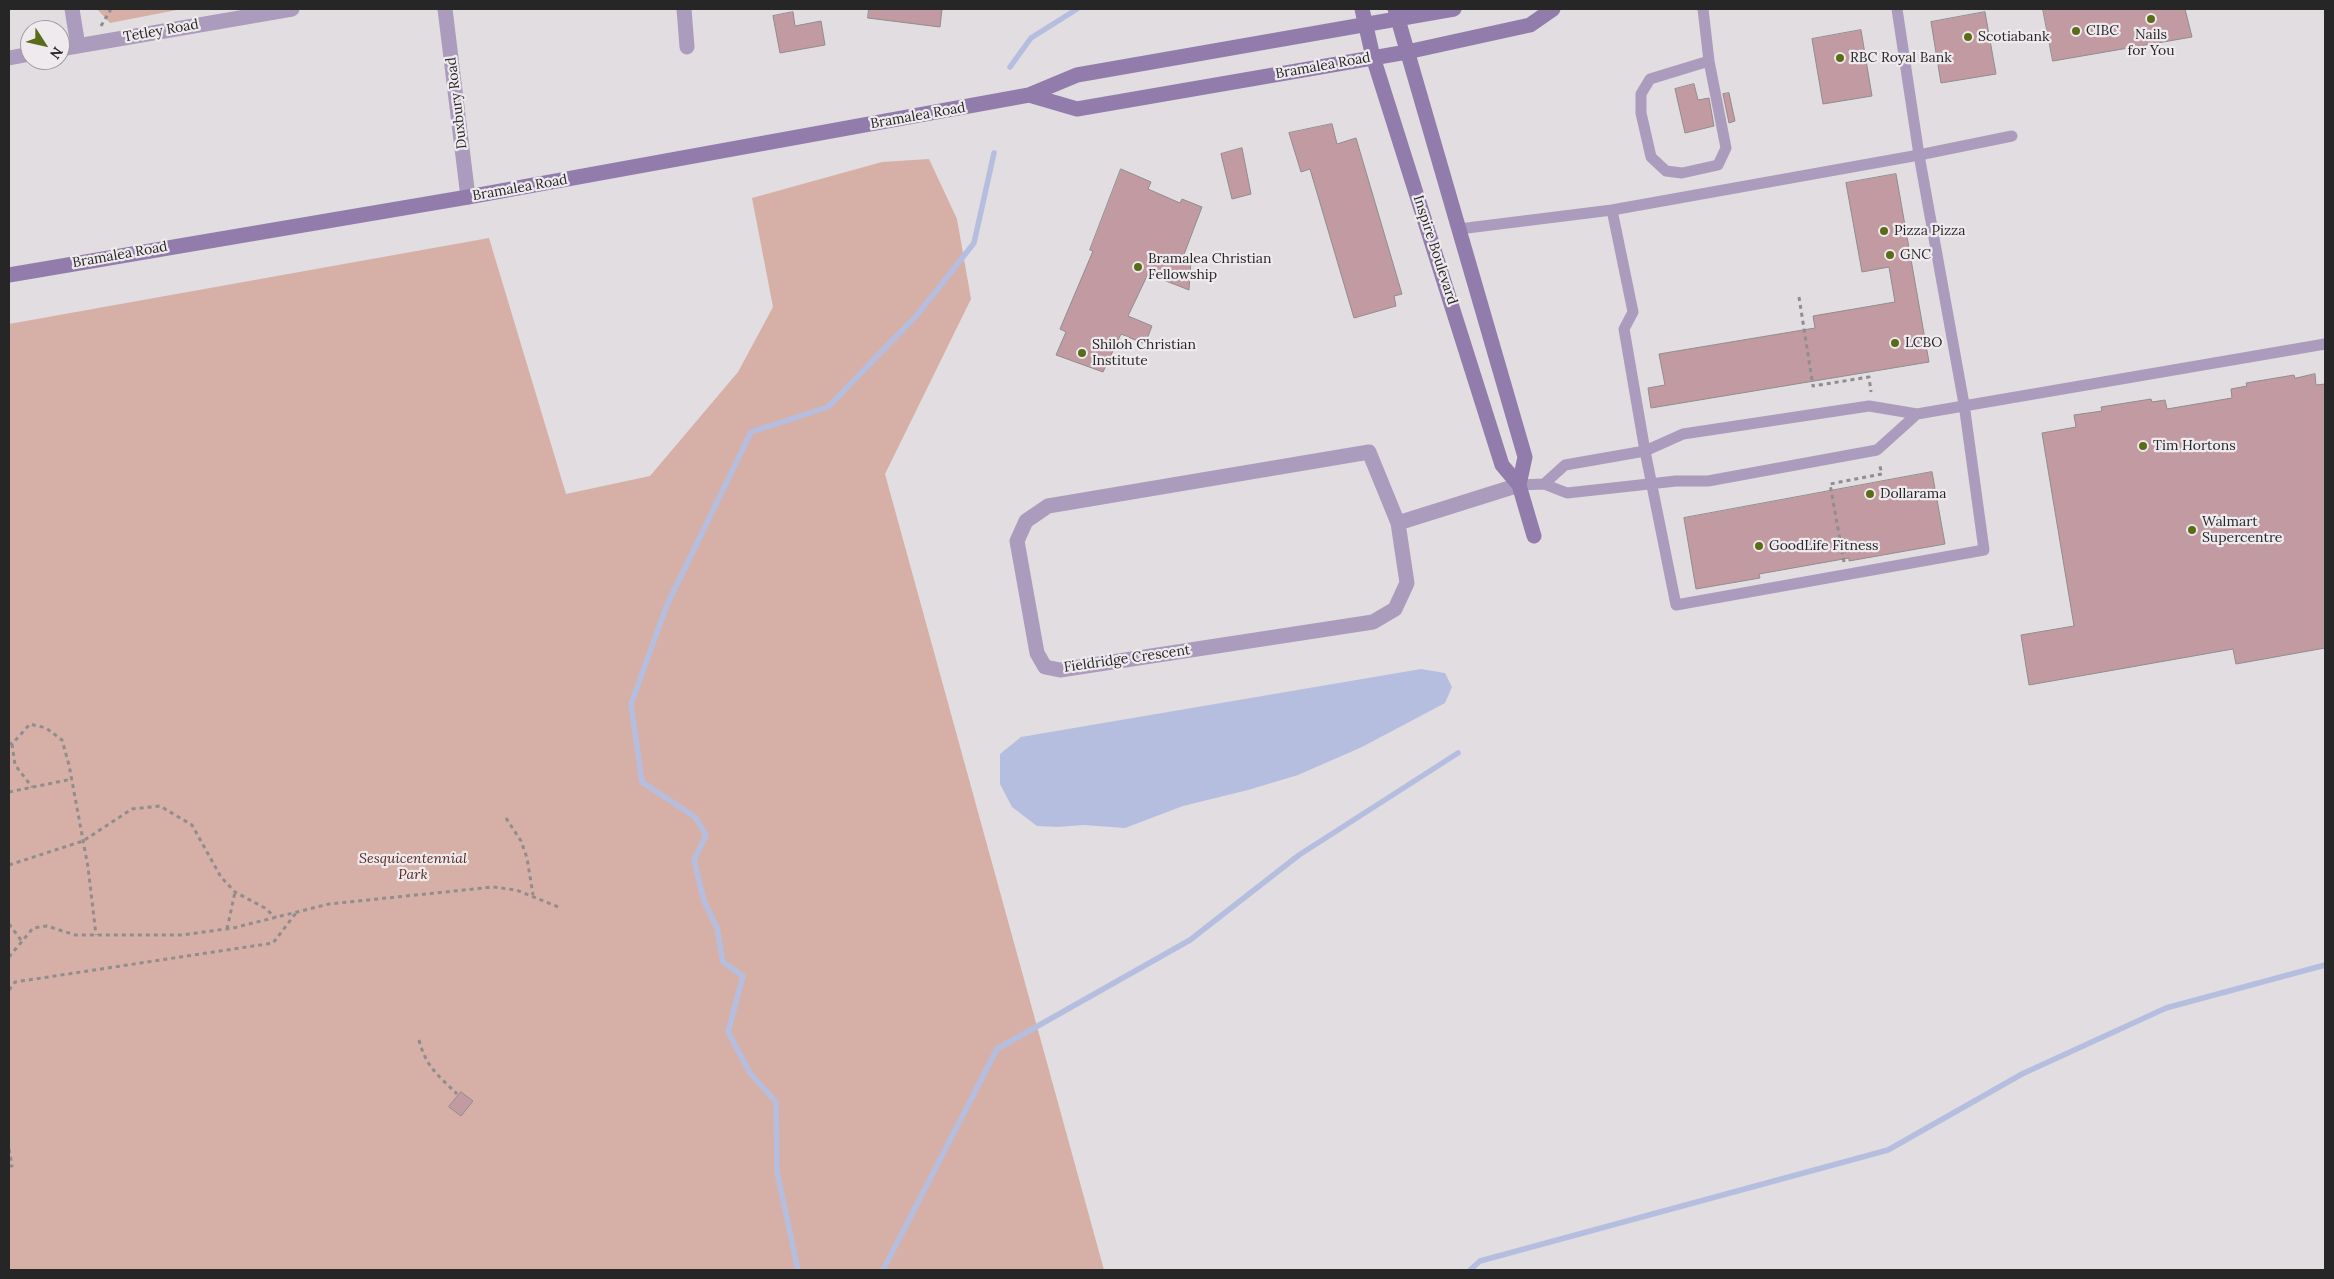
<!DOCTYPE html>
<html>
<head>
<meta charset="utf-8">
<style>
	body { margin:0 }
	#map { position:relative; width:2334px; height:1279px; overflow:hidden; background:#e1dde0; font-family:Lora,serif }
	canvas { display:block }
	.frame { position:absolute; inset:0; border:10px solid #272627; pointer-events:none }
	.north { position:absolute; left:20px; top:20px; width:50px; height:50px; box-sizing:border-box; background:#eeeaed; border:1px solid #9e9c9e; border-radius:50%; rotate:125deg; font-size:14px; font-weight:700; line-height:20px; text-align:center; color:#272627 }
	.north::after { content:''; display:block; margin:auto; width:18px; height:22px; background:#5a6c17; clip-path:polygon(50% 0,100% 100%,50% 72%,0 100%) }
</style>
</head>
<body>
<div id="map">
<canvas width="2334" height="1279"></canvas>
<div class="frame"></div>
<div class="north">N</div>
</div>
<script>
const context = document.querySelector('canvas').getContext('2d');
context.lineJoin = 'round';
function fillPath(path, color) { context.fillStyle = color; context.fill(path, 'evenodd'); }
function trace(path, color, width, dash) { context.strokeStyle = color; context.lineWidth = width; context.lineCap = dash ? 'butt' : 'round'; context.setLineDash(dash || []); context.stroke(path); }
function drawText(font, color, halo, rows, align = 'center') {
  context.font = font + ' Lora,serif'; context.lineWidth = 4.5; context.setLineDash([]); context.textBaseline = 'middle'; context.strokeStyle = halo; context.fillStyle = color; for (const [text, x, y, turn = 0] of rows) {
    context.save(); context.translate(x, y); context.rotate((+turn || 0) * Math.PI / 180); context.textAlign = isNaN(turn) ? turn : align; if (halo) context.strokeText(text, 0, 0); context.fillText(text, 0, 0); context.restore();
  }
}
const green = new Path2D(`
	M97,9H182L110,23Z
	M929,159L957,219L971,299L885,474L1104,1270H9V324L489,238L566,494L650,476L738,372L773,307L752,198L882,162Z`);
const water = new Path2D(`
	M1421,669L1445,673L1452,687L1445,703L1362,747L1298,775L1248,790L1183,806L1125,828L1083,825L1058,827L1037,826L1012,807L1000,784V754L1021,737Z`);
const stream = new Path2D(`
	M1010,67L1031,38L1077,9
	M798,1270L777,1172L776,1102L750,1073L728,1032L743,976L723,962L717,928L704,901L694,860L706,835L695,817L642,782L631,704L667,605L751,432L828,407L917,315L974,243L994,153
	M883,1270L997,1049L1190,940L1299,855L1458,753
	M1470,1270L1480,1261L1888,1150L2022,1074L2166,1008L2325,965`);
const building = new Path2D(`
	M869,9H942L940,27L868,18Z
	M2043,9H2185L2192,37L2053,61Z
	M793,12L795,26L821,21L825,45L780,53L773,16Z
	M1985,12L1996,74L1941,83L1931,22Z
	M1861,30L1872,96L1823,104L1812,39Z
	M1694,84L1698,100L1709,98L1714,126L1685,133L1675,89Z
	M1729,93L1735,121L1729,123L1723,94Z
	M1332,124L1337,144L1356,138L1402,294L1394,296L1396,306L1354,318L1310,169L1301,172L1289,133Z
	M1242,148L1251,194L1232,199L1221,154Z
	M1121,169L1151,182L1148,189L1180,203L1182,199L1202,207L1183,257L1191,260L1189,290L1148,274L1128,316L1152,326L1145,344L1121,334L1103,372L1056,355L1066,332L1060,329L1093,251L1090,250Z
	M1896,174L1929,362L1651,408L1648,388L1665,385L1659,354L1815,328L1813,316L1895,302L1889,267L1862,272L1846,183Z
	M2315,374L2316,385L2325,384V648L2236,664L2233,649L2029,685L2021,635L2074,626L2042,433L2076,427L2074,415L2102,411L2101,407L2151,399L2152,402L2165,400L2167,409L2232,398L2231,389L2247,386L2246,383L2294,375L2295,378Z
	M1932,472L1945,544L1849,561V558L1759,574L1760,578L1696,589L1684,518Z
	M461,1092L473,1101L461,1116L449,1107Z`);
const path = new Path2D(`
	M101,26L111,9
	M1799,297L1813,386L1869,377L1871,392
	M1844,562L1830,484L1882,474L1879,463
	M9,743L12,744L30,724L46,728L62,740L69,765L88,867L96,935
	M12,744L15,765L32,787
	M9,792L72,779
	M506,818L521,841L527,858L533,895
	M9,865L83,841L132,809L160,806L192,825L221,877L235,892L265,908L276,918
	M9,924L21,940
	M227,929L235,892
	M9,957L33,928L47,926L75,935H182L233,928L329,904L493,887L516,890L561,908
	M9,990L15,982L273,943L296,913
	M419,1040C426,1067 438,1075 457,1094
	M9,1149L12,1166H9`);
const lane = new Path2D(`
	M1703,9L1709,61L1726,148L1718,165L1682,173L1666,171L1651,157L1641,113V94L1650,79L1709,61
	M1612,210L1633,312L1624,329L1645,451L1676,605L1984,550L1964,404L1919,155L1897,9
	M1459,229L1612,210L1919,155L2012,136
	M1544,484L1565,465L1645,451L1683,434L1869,406L1917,414L2325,344
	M1519,485L1544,484L1567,493L1676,481H1708L1877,450L1917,414`);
const street = new Path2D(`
	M72,9L78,46
	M445,9L468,197
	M684,9L687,47
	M60,49L292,9
	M9,58L30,54
	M1398,523L1369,452L1048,506L1026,521L1017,541L1037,653L1045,667L1060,670L1373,622L1395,609L1407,583L1398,523L1519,485`);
const secondary = new Path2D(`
	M1362,9L1373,57L1502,465L1519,485L1534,536
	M1395,9L1525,457L1519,485
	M1029,95L1077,109L1407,52L1530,25L1553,9
	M9,275L468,197L1029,95L1077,75L1454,9`);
const markers = [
	[2151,19,5,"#5a6c17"],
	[2076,31,5,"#5a6c17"],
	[1968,37,5,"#5a6c17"],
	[1840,58,5,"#5a6c17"],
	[1884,231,5,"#5a6c17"],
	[1890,255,5,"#5a6c17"],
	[1138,267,5,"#5a6c17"],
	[1895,343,5,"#5a6c17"],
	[1082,353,5,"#5a6c17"],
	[2143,446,5,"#5a6c17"],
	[1870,494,5,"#5a6c17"],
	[2192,530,5,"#5a6c17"],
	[1759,546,5,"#5a6c17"]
];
const streetNames = [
	["Tetley Road",161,31,-10],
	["Bramalea Road",1323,66,-10],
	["Duxbury Road",457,103,-97],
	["Bramalea Road",918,116,-10],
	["Bramalea Road",520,188,-10],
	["Inspire Boulevard",1435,250,72],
	["Bramalea Road",120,255,-10],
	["Fieldridge Crescent",1127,659,-8]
];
const poiNames = [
	["CIBC",2086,31],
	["Nails",2151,35,"center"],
	["for You",2151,51,"center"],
	["Scotiabank",1978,37],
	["RBC Royal Bank",1850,58],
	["Pizza Pizza",1894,231],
	["GNC",1900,255],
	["Bramalea Christian",1148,259],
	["Fellowship",1148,275],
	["LCBO",1905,343],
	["Shiloh Christian",1092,345],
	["Institute",1092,361],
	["Tim Hortons",2153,446],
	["Dollarama",1880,494],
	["Walmart",2202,522],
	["Supercentre",2202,538],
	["GoodLife Fitness",1769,546]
];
const parkNames = [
	["Sesquicentennial",413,859],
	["Park",413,875]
];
fillPath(green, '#d6b0a7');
fillPath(water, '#b6bee0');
trace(stream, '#b6bee0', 5.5);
fillPath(building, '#c19aa2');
trace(building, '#918c8d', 1);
trace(path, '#908d8f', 3, [4, 4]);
trace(lane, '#ab9cbd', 11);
trace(street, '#ab9cbd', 15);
trace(secondary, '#927cac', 15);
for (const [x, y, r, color] of markers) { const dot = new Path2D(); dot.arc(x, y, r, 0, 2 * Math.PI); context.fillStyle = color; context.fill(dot); trace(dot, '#eeeaed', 2); }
drawText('14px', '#272627', '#eeeaed', streetNames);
drawText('14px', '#272627', '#eeeaed', poiNames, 'left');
drawText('italic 14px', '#5d291f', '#eeeaed', parkNames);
</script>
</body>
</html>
